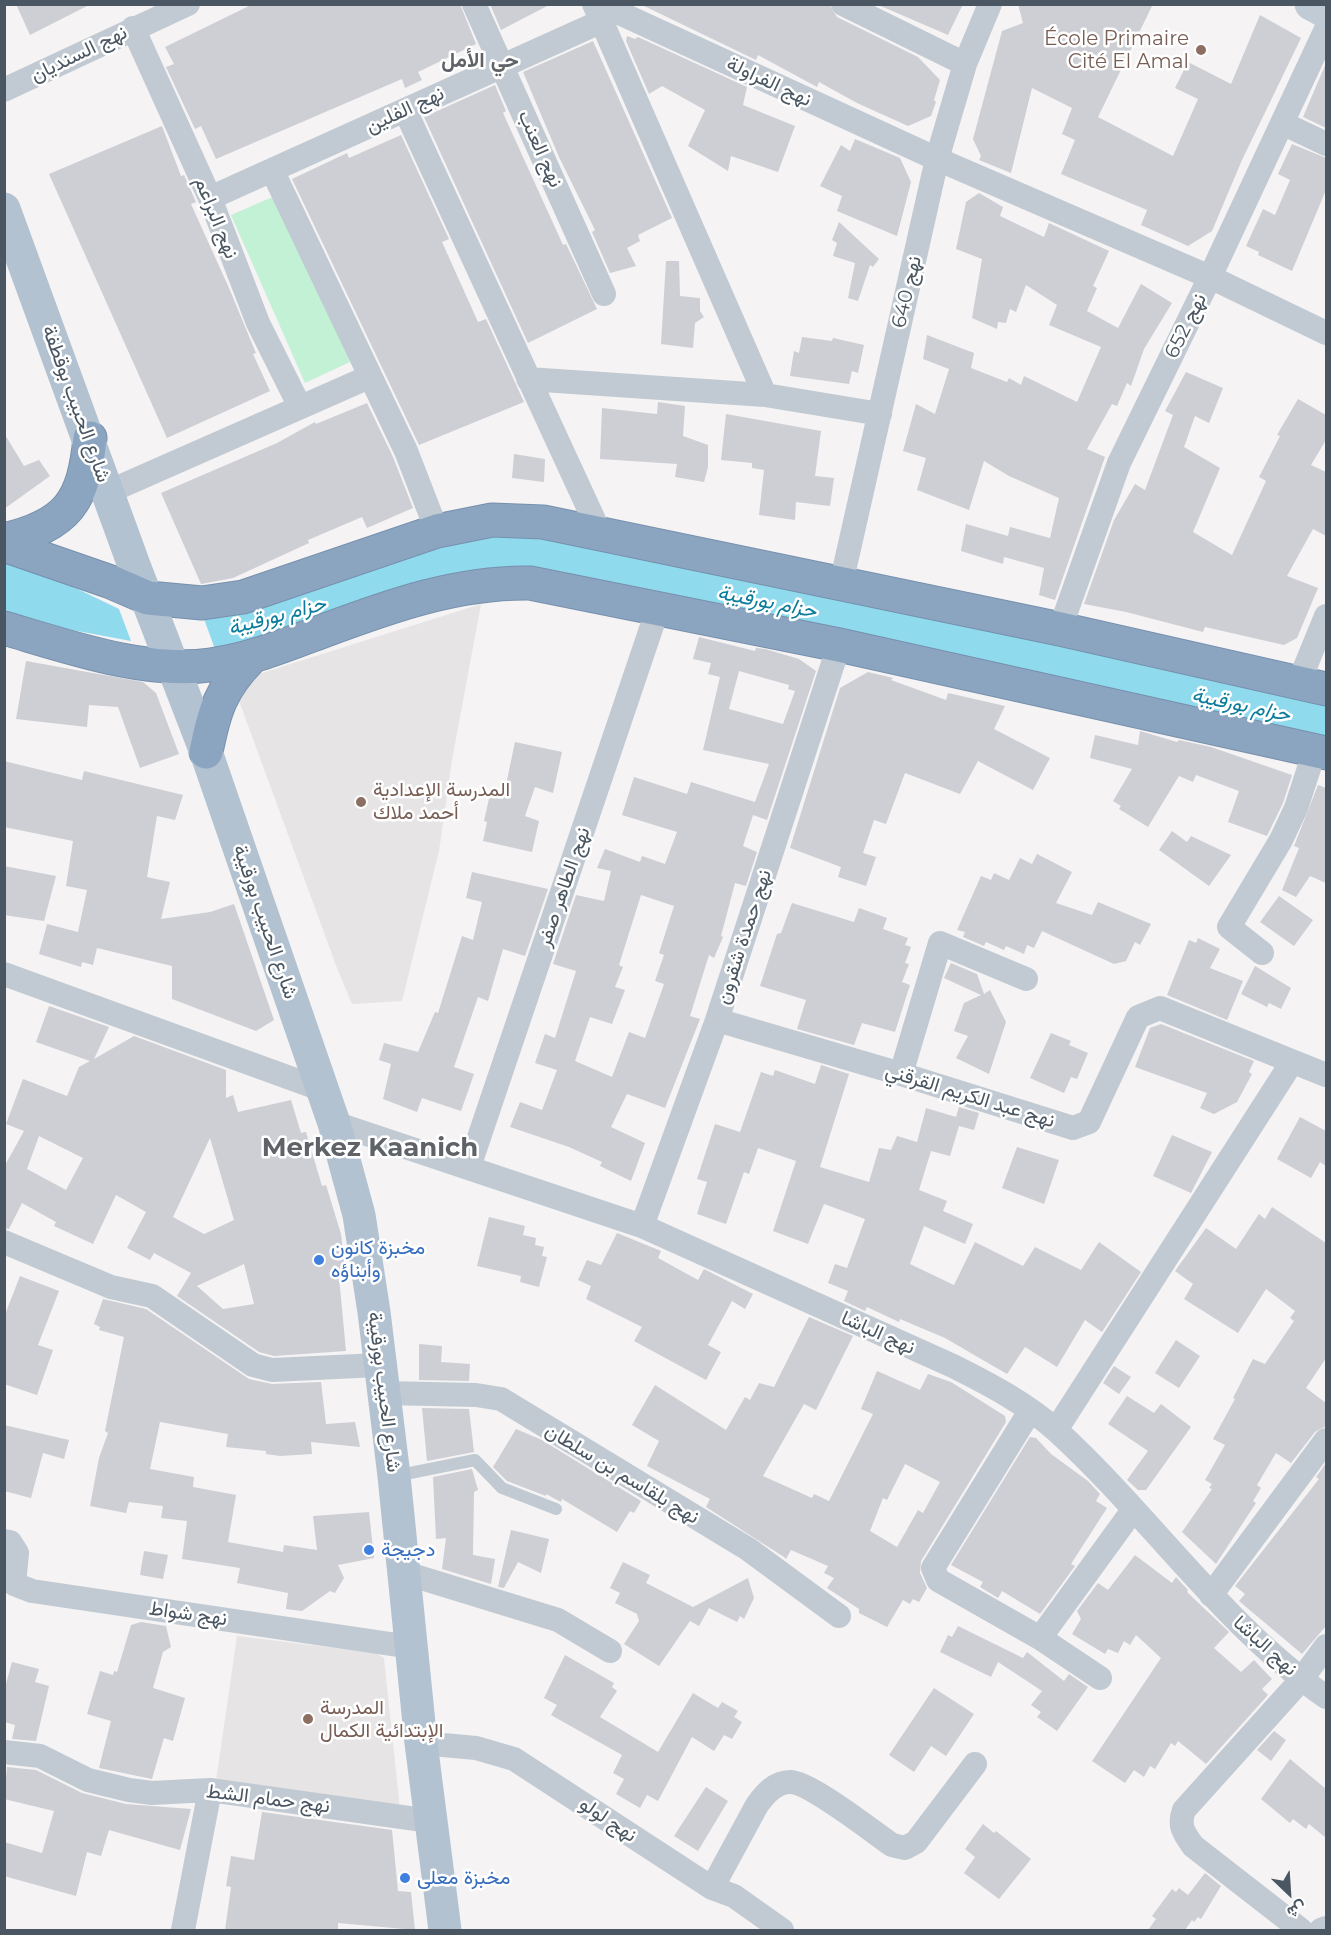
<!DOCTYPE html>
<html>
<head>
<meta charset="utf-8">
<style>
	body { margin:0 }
	#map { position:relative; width:1331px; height:1935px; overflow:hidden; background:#f5f3f3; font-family:Montserrat,Vazirmatn,sans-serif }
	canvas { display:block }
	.frame { position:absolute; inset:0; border:6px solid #4a5661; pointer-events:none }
	.north { position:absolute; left:1259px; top:1863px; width:60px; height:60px; -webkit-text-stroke:4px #fff; paint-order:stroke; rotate:155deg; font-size:16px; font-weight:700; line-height:24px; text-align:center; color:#4a5661 }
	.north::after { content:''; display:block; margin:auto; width:21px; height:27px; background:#4a5661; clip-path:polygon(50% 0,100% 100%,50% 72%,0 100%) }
</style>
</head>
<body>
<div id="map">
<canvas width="1331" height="1935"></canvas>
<div class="frame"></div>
<div class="north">ش</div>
</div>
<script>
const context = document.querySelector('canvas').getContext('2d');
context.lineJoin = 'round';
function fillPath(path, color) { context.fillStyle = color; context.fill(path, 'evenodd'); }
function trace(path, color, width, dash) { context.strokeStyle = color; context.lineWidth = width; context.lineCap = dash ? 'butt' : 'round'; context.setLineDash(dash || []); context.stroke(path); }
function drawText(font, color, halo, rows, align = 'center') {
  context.font = font + ' Montserrat,Vazirmatn,sans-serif'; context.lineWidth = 5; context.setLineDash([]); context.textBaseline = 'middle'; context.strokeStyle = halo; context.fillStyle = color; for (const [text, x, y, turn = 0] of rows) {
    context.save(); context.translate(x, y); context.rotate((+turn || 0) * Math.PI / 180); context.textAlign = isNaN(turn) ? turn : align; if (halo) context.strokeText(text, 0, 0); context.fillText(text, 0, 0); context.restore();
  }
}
const education = new Path2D(`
	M481,604L452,760L439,851L402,1001L352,1004L337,968L238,698L243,679Z
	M237,1636L376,1653L384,1658L400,1809L216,1781Z`);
const green = new Path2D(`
	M277,195L350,362L305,383L231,215Z`);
const water = new Path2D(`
	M540,533L1326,703V739L509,567C456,568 409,589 360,606C312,623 265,637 215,649L204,619L244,614L275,600L449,538Z
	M5,561L61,581L119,609L131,641L45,625L5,612Z`);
const building = new Path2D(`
	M16,4H91L30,35Z
	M253,4H460L476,44L418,72L422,80L405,88L402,79L216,159L201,126L195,129L166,67L174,64L165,47Z
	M490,4H551L501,30Z
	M640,4H829L837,17L918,57L940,80L934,100L936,102L931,116L908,126L857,103L819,82L817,87L758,55L756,60Z
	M876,4H963L948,35Z
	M1018,4H1153L1098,117L1173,156L1198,99L1175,88L1188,62L1231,84L1260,15L1301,38L1242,160L1212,231L1188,246L1141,225L1147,210L1061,174L1075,140L1062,134L1072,108L1032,88L1011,173L979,160L981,156L973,139L1002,31L1023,23Z
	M627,36L635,39L638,37L747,87L743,105L795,126L778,172L731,156L728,171L688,146L705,110L662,86L649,94L626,41Z
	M593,41L672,218L638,235L640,241L627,248L636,266L610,273L592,232L595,230L593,226L559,157L523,72Z
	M1326,63V128L1303,117Z
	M495,85L506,111L503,113L563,245L566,244L597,309L528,343L424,117Z
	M162,126L181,176L184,175L196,202L191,204L229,288L256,353L253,354L270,391L167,438L49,174Z
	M401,135L449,239L442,242L478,322L486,319L524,402L419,445L292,179L347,153L349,158Z
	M855,139L900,158L911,182L897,236L837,211L842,196L820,186L841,145L850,151Z
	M1292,144L1326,158V190L1292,271L1258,255L1259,252L1246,246L1263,209L1275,215L1290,180L1278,174Z
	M979,193L1003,207L1000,216L1044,237L1049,223L1109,251L1093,286L1097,288L1087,311L1118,328L1141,284L1172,303L1144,349L1131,386L1127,383L1117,406L1112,404L1087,449L1105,457L1055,600L1039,595L1044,568L1004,557L1003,564L961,551L966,524L1008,536L1010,527L1050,538L1059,498L1009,476L984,461L969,510L917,490L926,458L903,451L916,404L935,414L949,369L923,359L927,335L974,353L971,368L1007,382L1009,378L1021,385L1024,376L1077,402L1101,347L1049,325L1057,305L1026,285L1016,312L1010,309L1006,323L998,322L997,329L972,318L982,259L956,249L966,202Z
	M839,222L879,259L873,267L870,265L858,301L848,298L855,263L833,256L837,243L832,240Z
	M666,261H679L680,296L700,298V311L704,317L695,323L693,348L661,344Z
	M802,337L832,341L833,338L864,345L858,373L852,371L849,384L790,376L794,351L799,353Z
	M1186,372L1223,388L1209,423L1195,416L1184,447L1220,468L1193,532L1232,555L1266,481L1259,477L1280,436L1277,435L1298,399L1326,415V440L1311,465L1326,472V536L1313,529L1287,576L1318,588L1297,638L1284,645L1205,627L1203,632L1126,612L1084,604L1114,520L1135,484L1145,490L1173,415L1165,411Z
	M658,402L685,406L683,436L708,445V467L704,482L675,477L677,464L600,459L602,408L657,414Z
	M367,403L393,457L413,508L367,528L362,517L308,540L309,543L233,578L201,584L161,493L277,443L315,422L316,424Z
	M726,414L821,431L815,476L834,478L830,506L796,502L795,520L759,515L764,470L752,468V463L721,460Z
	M4,433L24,466L39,460L50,476L4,509Z
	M514,454L545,459L544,482L512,478Z
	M699,637L755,651L756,648L765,649L799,659L816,671L767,820L753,815L743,846L757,852L746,886L735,883L721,936L723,937L714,958L709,955L690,1016L700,1019L665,1108L627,1094L611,1127L645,1143L631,1181L600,1166L602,1162L569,1147L510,1127L520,1102L542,1110L557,1070L535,1063L545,1034L555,1038L576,971L553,964L576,895L604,901L611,871L597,868L605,849L640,862L642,856L665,864L677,832L622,815L634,777L687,794L691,782L755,802L769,764L703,750L720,677L708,674L711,663L693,659ZM739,671L789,685L788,689L795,691L783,724L729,709ZM641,895L674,906L659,953L664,955L655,981L664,984L645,1038L629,1032L612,1077L575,1061L590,1017L612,1024L625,990L615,987L623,967L619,965Z
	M26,661L143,682L156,693L179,754L140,768L118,707L89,705L87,727L16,719Z
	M868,672L893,678L891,680L946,700L948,693L1005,706L994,729L1050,758L1033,790L978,761L960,794L905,773L886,824L874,820L863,853L876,857L866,886L838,877L841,867L790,848L840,688Z
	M1140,731L1177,742L1179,740L1211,747L1292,775L1283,803L1267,836L1228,822L1239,791L1196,775L1193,782L1179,776L1148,827L1119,809L1121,806L1113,801L1132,769L1090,758L1095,735L1138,745Z
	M515,742L562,752L553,793L535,787L525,816L539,821L532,852L483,841L487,822L484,821L490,794L503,799Z
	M4,761L82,780L84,771L183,795L175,820L157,816L147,877L170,882L161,919L210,912L234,904L274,1020L256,1031L172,999V966L97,948L93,965L82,962L81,967L39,954L47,924L78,932L87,890L66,886L73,841L4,827Z
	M1318,785L1326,788V883L1310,876L1296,897L1282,890L1299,848L1294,846Z
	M1172,831L1187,842L1191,836L1231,855L1209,886L1159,850Z
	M1037,854L1072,872L1056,903L1092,915L1098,902L1151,924L1140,945L1135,942L1126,961L1114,964L1042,931L1034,948L1027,945L1024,954L1006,946L1004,950L986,942L984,946L963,937L965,932L957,930L981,876L991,880L994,873L1009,880L1020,858L1032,864Z
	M4,866L56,876L44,921L4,915Z
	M472,872L548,889L525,956L503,949L488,1001L478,997L454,1067L474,1074L461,1111L422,1098L417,1112L383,1099L391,1064L379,1060L384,1043L418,1052L435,1012L438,1013L462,936L473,940L482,902L466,898Z
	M1279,896L1313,920L1294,946L1260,922Z
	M792,903L854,922L859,908L887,918L883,929L908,938L905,945L911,947L905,963L909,964L902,982L910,985L895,1032L862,1023L854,1045L797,1029L806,1000L760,986L777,934L781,933Z
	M1198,938L1220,949L1210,968L1243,981L1227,1020L1167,995L1189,940L1196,943Z
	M951,963L977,974L984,994L990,990L1006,1022L989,1074L956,1058L968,1036L954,1031L964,1003L981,995L944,978Z
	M1255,966L1291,988L1281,1009L1269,1003L1267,1007L1241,994Z
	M49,1006L109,1027L94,1059L134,1036L226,1070V1098L233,1095L238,1112L291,1100L301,1133L306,1132L322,1186L326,1185L341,1234L346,1276L339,1277L346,1351L274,1356L259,1352L177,1296L191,1273L154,1253L150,1260L127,1248L146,1212L116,1195L93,1244L54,1226L56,1222L22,1203L9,1229L4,1228V1167L24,1131L6,1124L23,1079L67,1096L79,1067L90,1061L36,1042ZM39,1136L83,1158L66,1190L27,1169ZM210,1138L234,1220L204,1234L173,1217ZM244,1264L254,1304L223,1309L197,1286Z
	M1161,1024L1254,1061L1249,1072L1252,1074L1237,1102L1214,1114L1200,1108L1207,1093L1135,1067L1150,1028Z
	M1051,1033L1071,1041L1069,1045L1088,1053L1077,1079L1071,1077L1064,1093L1030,1078Z
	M821,1065L849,1074L820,1167L869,1182L879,1148L891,1150L897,1136L917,1142L926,1108L956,1117L959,1107L979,1113L974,1130L959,1126L950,1156L931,1151L919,1190L947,1201L943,1211L973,1224L965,1244L924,1226L910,1264L954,1285L975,1242L1023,1266L1035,1247L1081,1270L1099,1242L1141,1272L1102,1332L1085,1320L1057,1367L1025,1347L1007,1374L945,1338L900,1319L899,1322L867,1307L865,1311L844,1301L848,1291L828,1283L835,1264L847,1268L865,1219L824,1204L808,1244L773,1231L796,1161L758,1148L749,1174L744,1172L726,1224L697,1214L707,1182L697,1179L715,1124L740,1132L761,1072L773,1076L775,1070L815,1084Z
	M1300,1117L1326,1131V1166L1320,1162L1311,1178L1277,1159Z
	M1172,1135L1212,1152L1191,1193L1153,1176Z
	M1017,1147L1059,1160L1044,1204L1002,1188Z
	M1272,1207L1326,1243V1358L1306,1388L1326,1403V1426L1315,1432L1291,1463L1276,1453L1257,1485L1261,1488L1253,1501L1256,1503L1216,1564L1182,1532L1212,1489L1209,1488L1212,1484L1205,1480L1225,1445L1213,1439L1235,1399L1233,1398L1253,1359L1265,1364L1294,1321L1290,1318L1295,1311L1266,1289L1238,1333L1184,1299L1193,1284L1175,1271L1206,1228L1236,1249L1259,1214L1265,1219Z
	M489,1217L525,1226L523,1235L536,1238L535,1245L544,1247L542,1256L547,1257L539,1287L520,1282L521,1276L477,1266Z
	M617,1233L661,1251L658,1258L698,1280L704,1269L753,1294L745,1309L732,1301L708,1345L721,1352L706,1380L634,1341L642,1327L586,1299L591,1286L578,1280L587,1260L601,1265Z
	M20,1276L59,1291L38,1345L53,1350L37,1395L4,1384V1317Z
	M103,1299L146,1309L249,1379L272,1384L321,1382L326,1424L355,1422L360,1447L311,1442L312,1454L280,1456L266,1454V1451L226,1447L228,1434L160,1422L150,1469L194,1477L193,1487L236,1495L228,1542L283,1552L284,1545L317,1550L313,1516L369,1512L374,1558L338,1565L344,1578L335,1593L330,1591L302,1611L286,1609L288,1593L237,1583L240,1568L182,1559L187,1521L161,1518L163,1506L129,1502L126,1513L90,1506L99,1458L108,1433L105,1431L124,1337L99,1330L100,1327L94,1324Z
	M809,1317L853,1336L816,1410L804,1404L763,1476L812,1498L814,1494L829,1501L873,1414L861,1409L877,1371L920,1390L928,1374L951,1382L1005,1416L1006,1422L921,1561L920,1573L927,1588L919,1602L913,1599L910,1604L903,1600L887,1627L859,1613V1609L827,1588L834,1578L824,1573L828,1566L791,1550L786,1559L784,1557L706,1507L710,1499L647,1466L659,1441L632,1425L655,1385L726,1430L745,1397L750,1400L759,1383L774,1387ZM905,1464L940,1482L923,1513L918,1510L897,1547L870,1531L883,1498L887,1500Z
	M1176,1340L1200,1356L1179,1388L1155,1373Z
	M419,1344L442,1346L441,1362L470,1364L469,1381L419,1380Z
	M1114,1366L1131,1377L1119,1394L1103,1383Z
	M1127,1396L1154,1413L1161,1404L1191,1427L1146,1490H1138L1127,1480L1148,1451L1108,1424Z
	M422,1408L469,1409L474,1452L427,1461Z
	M4,1425L69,1440L64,1459L43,1453L31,1498L4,1491Z
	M516,1429L542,1440L641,1501L634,1513L630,1511L617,1532L562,1499L561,1502L546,1494V1496L507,1481L493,1467Z
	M1030,1437L1036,1438L1051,1454L1088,1481L1100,1494L1096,1501L1107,1508L1071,1564L1075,1566L1040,1614L1002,1591L998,1598L980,1587L983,1582L951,1565Z
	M1326,1463V1626L1302,1654L1239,1601L1245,1594L1235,1586L1319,1479L1316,1477Z
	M472,1469L478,1490L474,1492L473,1555L495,1559L491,1584L442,1569L446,1538L436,1539L433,1477Z
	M511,1530L549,1539L541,1573L518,1562L504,1588L498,1587Z
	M144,1551L168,1555L163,1579L140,1575Z
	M1135,1555L1172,1583L1176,1577L1188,1590L1187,1592L1229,1632L1214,1648L1241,1672L1254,1660L1272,1679L1262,1689L1268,1695L1206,1764L1178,1741L1175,1746L1171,1743L1155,1769L1150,1766L1144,1777L1134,1770L1125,1783L1092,1761L1161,1658L1136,1635L1130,1645L1124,1641L1118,1653L1108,1649L1105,1654L1072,1634L1081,1619L1077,1611L1098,1583L1108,1590Z
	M623,1562L650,1575L646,1583L693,1607L748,1578L754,1598L744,1619L740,1616L737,1622L709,1608L699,1626L690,1621L659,1666L624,1644L639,1621L637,1614L615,1603L620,1593L610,1588Z
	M141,1622L166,1626L171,1647L163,1652L153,1688L185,1698L173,1741L164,1738L152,1779L99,1768L111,1721L87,1714L100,1671L113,1675L114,1671L117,1672L131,1625Z
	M958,1626L1023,1658L1027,1652L1064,1681L1069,1674L1088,1687L1057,1731L1037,1717L1041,1712L1031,1705L1042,1691L998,1662L991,1677L940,1652L948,1635L952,1637Z
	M565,1655L614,1683L612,1687L617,1691L600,1717L658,1752L693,1693L718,1708L722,1702L738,1711L734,1717L742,1722L732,1739L724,1735L714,1751L692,1737L658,1801L647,1795L640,1808L616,1794L624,1779L613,1773L622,1755L551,1715L557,1705L544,1698Z
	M12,1662L39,1669L35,1682L49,1686L36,1741L12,1739L15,1725L4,1722V1691Z
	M934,1688L974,1714L946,1756L931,1746L914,1772L889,1755Z
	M1274,1731L1286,1740L1271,1761L1257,1750Z
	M1290,1759L1326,1789V1838L1309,1824L1306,1829L1293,1819L1290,1823L1261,1799Z
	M7,1767L36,1770L82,1793L126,1804L191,1809L180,1850L109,1830L101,1856L87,1852L76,1896L4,1876V1842L42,1853L54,1811L4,1799Z
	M706,1787L728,1801L698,1851L674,1836Z
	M262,1812L392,1830L398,1891L411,1892L415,1930L338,1923V1930H225L231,1887L226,1886L231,1856L254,1860Z
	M983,1824L994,1833L996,1831L1031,1859L999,1899L964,1873L975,1857L965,1849Z
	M1205,1873L1221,1886L1201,1919L1198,1917L1194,1922L1192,1920L1185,1930H1148L1156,1919L1152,1916L1172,1889L1176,1892L1179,1888L1188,1895Z`);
const lane = new Path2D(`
	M395,1476L475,1460L502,1488L556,1509`);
const street = new Path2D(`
	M474,4L604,294
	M600,4L937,159L1210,277L1326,333
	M843,4L965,64
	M133,28L210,198L258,323L300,407
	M4,90L188,4
	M405,110L600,533
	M1282,123L1326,144
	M272,170L406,451L437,531
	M210,198L600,22
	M528,379L765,395L594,4
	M765,395L880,414
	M108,492L369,377
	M841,584L937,159L965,64L990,4
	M1060,629L1119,463L1210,277L1326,29
	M1299,682L1326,616
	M1262,953L1229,927L1281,840L1296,808L1315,750
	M4,974L323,1090
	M717,1020L901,1074L1073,1128L1089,1122L1138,1017L1160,1008L1326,1075
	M901,1074L940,943L1026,979
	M334,1123L642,1226L953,1366C989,1384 1027,1404 1057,1431C1150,1516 1222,1624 1326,1697
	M469,1167L658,608
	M642,1226L717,1020L839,645
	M4,1242L111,1287L152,1296L253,1365L272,1370L379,1365
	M384,1393L476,1395L501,1399L748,1549L839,1616
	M1030,1411L933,1568L938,1580L1040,1638L1100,1678
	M1056,1430L1292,1062
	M4,1541L10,1542L17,1553L14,1584L32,1591L411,1647
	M405,1573L558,1620L610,1651
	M1211,1595L1326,1440
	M1040,1638L1133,1510
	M421,1743L476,1748L514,1759L712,1888L734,1896L782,1930
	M4,1752L40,1756L88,1780L129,1790L152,1793L210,1790L430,1821
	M712,1888L757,1805C765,1794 775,1782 790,1782C810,1782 873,1832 892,1845L905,1848L916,1842L975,1764
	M183,1930L210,1790
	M1301,1930L1193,1846C1184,1833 1178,1826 1184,1810L1301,1680L1326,1646
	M1321,1930L1326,1928`);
const secondary = new Path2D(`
	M1311,4L1326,12`);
const primary = new Path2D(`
	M4,209L135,568L206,752L334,1123L359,1215L374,1312L394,1476L421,1743L445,1930`);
const highway = new Path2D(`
	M4,540C68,525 84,501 90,438
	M4,545L111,582L148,598L202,603L243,597L437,531L492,520L543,522L1060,629L1326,689
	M4,628C66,646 145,674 210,665C250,660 285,645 323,631C390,606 457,582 530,583L839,645L1326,753
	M206,752C214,711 221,688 251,658`);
const markers = [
	[1201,50,6,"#8d6e63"],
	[361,802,6,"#8d6e63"],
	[319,1260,6,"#3f7fe0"],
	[369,1550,6,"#3f7fe0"],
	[308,1719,6,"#8d6e63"],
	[405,1878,6,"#3f7fe0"]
];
const educationNames = [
	["École Primaire",1189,39,"right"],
	["Cité El Amal",1189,62,"right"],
	["المدرسة الإعدادية",373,790],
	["أحمد ملاك",373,813],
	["المدرسة",320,1708],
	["الإبتدائية الكمال",320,1731]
];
const streetNames = [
	["نهج السنديان",79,54,-26],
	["نهج الفراولة",769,82,25],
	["نهج الفلين",405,110,-25],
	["نهج العنب",540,149,66],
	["نهج البراعم",216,218,68],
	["نهج 640",907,292,-77],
	["نهج 652",1186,326,-64],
	["شارع الحبيب بوقطفة",76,404,70],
	["نهج الطاهر صفر",564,887,-71],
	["شارع الحبيب بورقيبة",265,922,71],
	["نهج حمدة شقرون",744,937,-72],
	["نهج عبد الكريم القرقني",970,1096,17],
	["نهج الباشا",878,1333,24],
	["شارع الحبيب بورقيبة",384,1392,83],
	["نهج بلقاسم بن سلطان",622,1474,31],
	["نهج شواط",188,1614,8],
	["نهج الباشا",1265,1646,42],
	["نهج حمام الشط",268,1799,7],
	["نهج لولو",608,1820,34]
];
const shopNames = [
	["مخبزة كانون",331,1248],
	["وأبناؤه",331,1271],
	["دجيجة",381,1550],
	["مخبزة معلى",417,1878]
];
const neighbourhoodNames = [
	["حي الأمل",480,61]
];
const waterNames = [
	["حزام بورقيبة",767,602,11],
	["حزام بورقيبة",277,616,-15],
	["حزام بورقيبة",1241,705,12]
];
const districtNames = [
	["Merkez Kaanich",370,1148]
];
fillPath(education, '#e6e4e5');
fillPath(green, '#c3f1d5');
fillPath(water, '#90daee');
fillPath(building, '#cdcfd5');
trace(highway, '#7690ad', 35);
trace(lane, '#c1cad2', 12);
trace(street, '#c1cad2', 24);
trace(secondary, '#c1cbd6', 33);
trace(primary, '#b3c2d1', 33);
trace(highway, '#8ba5c1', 33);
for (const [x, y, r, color] of markers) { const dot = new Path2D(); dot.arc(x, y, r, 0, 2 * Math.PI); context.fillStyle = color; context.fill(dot); trace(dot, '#fff', 2); }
drawText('20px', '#785e54', '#fff', educationNames, 'left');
drawText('20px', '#4a5661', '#fff', streetNames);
drawText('20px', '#366cbe', '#fff', shopNames, 'left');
drawText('bold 21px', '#5f6368', '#fff', neighbourhoodNames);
drawText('italic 21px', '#0c7c9b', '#fff', waterNames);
drawText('bold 26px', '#5f6368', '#fff', districtNames);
</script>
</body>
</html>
